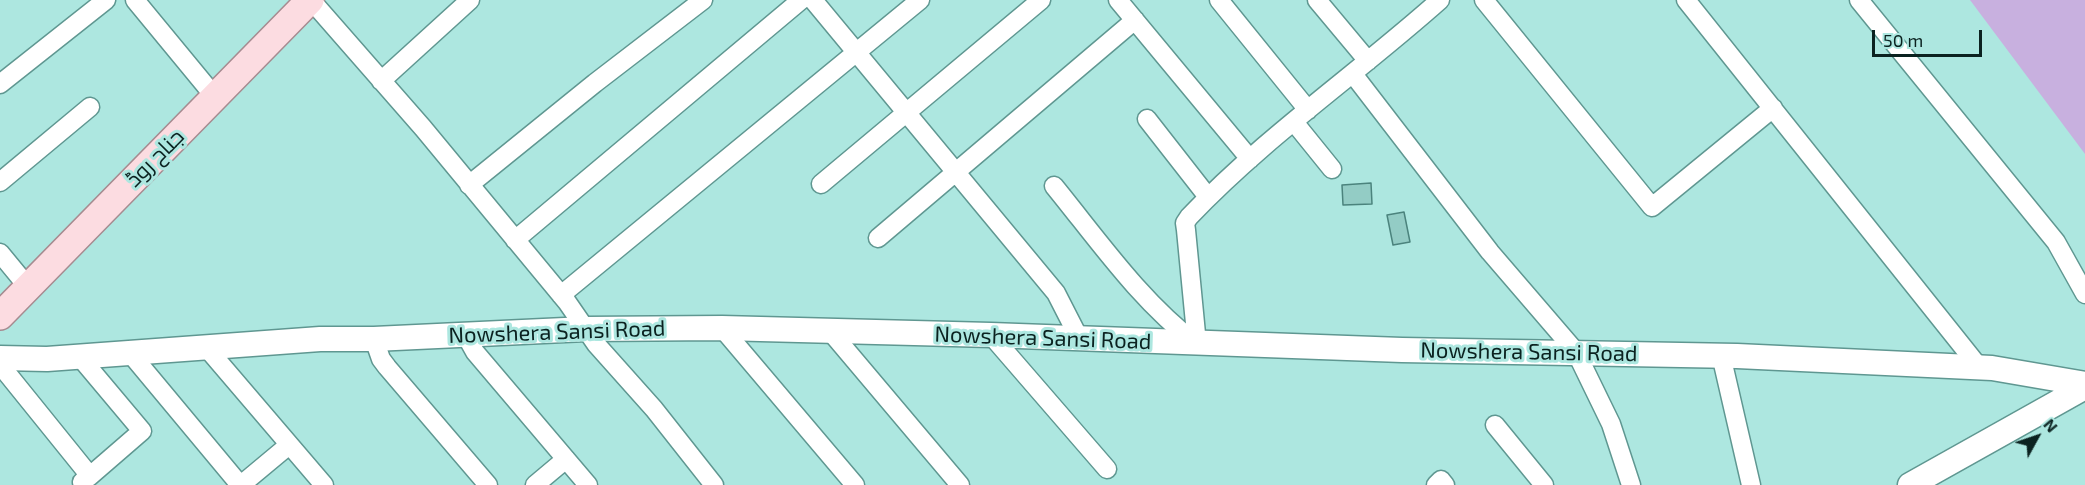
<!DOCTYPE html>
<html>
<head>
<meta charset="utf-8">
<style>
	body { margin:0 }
	#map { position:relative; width:2085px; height:485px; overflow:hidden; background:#ade7e0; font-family:"Exo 2",sans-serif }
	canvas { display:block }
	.north { position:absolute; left:2007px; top:407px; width:60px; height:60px; -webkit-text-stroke:4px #ade7e0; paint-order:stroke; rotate:50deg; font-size:16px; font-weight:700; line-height:24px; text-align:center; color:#0b2220 }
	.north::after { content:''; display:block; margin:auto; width:21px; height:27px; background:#0b2220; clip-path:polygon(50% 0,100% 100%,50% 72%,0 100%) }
	.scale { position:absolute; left:1872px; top:30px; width:110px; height:27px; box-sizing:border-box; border:3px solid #0b2220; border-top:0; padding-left:8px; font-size:18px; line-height:21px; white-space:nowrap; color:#0b2220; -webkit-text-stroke:4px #ade7e0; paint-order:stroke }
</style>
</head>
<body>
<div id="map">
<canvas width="2085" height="485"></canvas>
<div class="north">N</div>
<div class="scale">50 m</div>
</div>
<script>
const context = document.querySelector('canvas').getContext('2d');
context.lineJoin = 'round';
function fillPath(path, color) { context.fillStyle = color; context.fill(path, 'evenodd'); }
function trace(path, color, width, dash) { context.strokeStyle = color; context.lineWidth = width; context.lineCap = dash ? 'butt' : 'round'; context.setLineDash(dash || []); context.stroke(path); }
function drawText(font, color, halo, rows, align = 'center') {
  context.font = font + ' "Exo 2",Cairo,sans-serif'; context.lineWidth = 6; context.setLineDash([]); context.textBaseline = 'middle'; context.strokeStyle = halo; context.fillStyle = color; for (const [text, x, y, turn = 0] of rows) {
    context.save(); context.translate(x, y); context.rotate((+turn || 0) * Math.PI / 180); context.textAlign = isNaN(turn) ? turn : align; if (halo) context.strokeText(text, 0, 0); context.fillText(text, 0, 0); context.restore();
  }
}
const green = new Path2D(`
	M1970,0H2085V154Z`);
const building = new Path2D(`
	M1371,183L1372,204L1343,205L1342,185Z
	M1404,212L1410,242L1393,245L1387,215Z`);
const street = new Path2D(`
	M135,0L215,97
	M311,0L423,128L567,302L596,344L654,409L714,485
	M813,0L1056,293L1079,338
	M1118,0L1250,159
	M1219,0L1308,110
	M1317,0L1368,61
	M1484,0L1652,207L1773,108
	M1686,0L1979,367
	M1859,0L2056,242L2085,294
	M1353,74L1490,252L1576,352L1611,424L1631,485
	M381,81L470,0
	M0,84L106,0
	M1147,119L1208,197
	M1294,122L1332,169
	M0,182L90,107
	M821,184L1041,0
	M469,185L595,83L703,0
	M1054,186C1098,240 1141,302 1197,344
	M878,238L1135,20
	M515,240L801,0
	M0,253L28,287
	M561,295L920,0
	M722,328L855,485
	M830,331L960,485
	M468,333L470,343L475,352L588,485
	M991,335L1107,469
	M374,339L381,359L387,367L488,485
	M1197,344L1186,230L1185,223L1189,217C1265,137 1357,74 1440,0
	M206,347L324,485
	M130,353L240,485
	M1721,355L1751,485
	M79,356L142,431L90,476
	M8,358L6,372L90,476L82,482
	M1495,425L1544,485
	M241,485L289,445
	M535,485L566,459
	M1436,485L1441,480L1445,485`);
const secondary = new Path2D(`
	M0,358L47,359L320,339H374L586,329L722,328L991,335L1402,350L1737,356L1992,368L2085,384
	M1910,485L2085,387`);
const primary = new Path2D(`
	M0,316L310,0`);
const streetNames = [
	["جناح روڈ",155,158,-45],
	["Nowshera Sansi Road",557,332,-2],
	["Nowshera Sansi Road",1043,338,2],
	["Nowshera Sansi Road",1529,352,1]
];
fillPath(green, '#c8b0df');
fillPath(building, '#93ccc5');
trace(building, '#4b837d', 1.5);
trace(street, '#5f9791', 21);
trace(secondary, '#5f9791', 27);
trace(primary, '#a68b90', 30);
trace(street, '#fff', 18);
trace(secondary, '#fff', 24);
trace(primary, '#fcdce1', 27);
drawText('22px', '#0b2220', '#ade7e0', streetNames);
</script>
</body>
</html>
